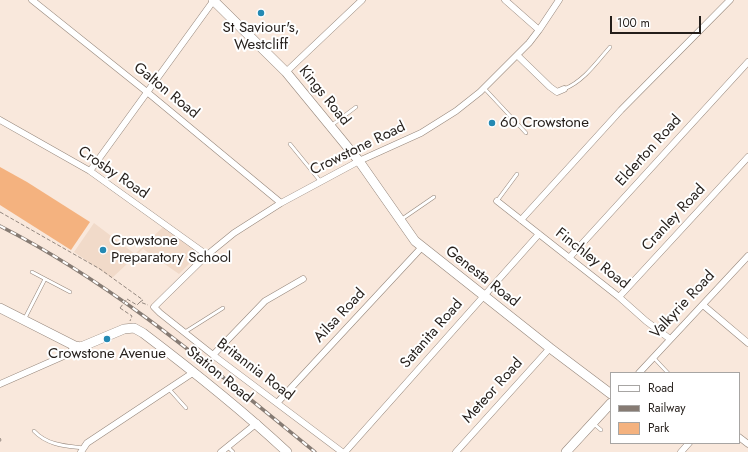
<!DOCTYPE html>
<html>
<head>
<meta charset="utf-8">
<style>
	body { margin:0 }
	#map { position:relative; width:748px; height:452px; overflow:hidden; background:#f9e8dc; font-family:Jost,sans-serif }
	canvas { display:block }
	.legend { position:absolute; left:610px; top:372px; width:130px; height:72px; box-sizing:border-box; background:#fff; border:1px solid #a7a5a3; margin:0; padding:5px 7px; list-style:none; font-size:12px; color:#241e1a }
	.legend li { display:flex; align-items:center; gap:8px; height:20px }
	.legend b { width:20px; border:1px solid #a7a5a3 }
	.scale { position:absolute; left:610px; top:16px; width:91px; height:18px; box-sizing:border-box; border:2px solid #241e1a; border-top:0; padding-left:5px; font-size:12px; line-height:14px; white-space:nowrap; color:#241e1a; -webkit-text-stroke:3px #fff; paint-order:stroke }
</style>
</head>
<body>
<div id="map">
<canvas width="748" height="452"></canvas>
<ul class="legend">
<li><b style="height:5px;background:#fff"></b>Road</li>
<li><b style="height:5px;background:#867b73"></b>Railway</li>
<li><b style="height:11px;background:#f4b27f"></b>Park</li>
</ul>
<div class="scale">100 m</div>
</div>
<script>
const context = document.querySelector('canvas').getContext('2d');
context.lineJoin = 'round';
function fillPath(path, color) { context.fillStyle = color; context.fill(path, 'evenodd'); }
function trace(path, color, width, dash) { context.strokeStyle = color; context.lineWidth = width; context.lineCap = dash ? 'butt' : 'round'; context.setLineDash(dash || []); context.stroke(path); }
function drawText(font, color, halo, rows, align = 'center') {
  context.font = font + ' Jost,sans-serif'; context.lineWidth = 4; context.setLineDash([]); context.textBaseline = 'middle'; context.strokeStyle = halo; context.fillStyle = color; for (const [text, x, y, turn = 0] of rows) {
    context.save(); context.translate(x, y); context.rotate((+turn || 0) * Math.PI / 180); context.textAlign = isNaN(turn) ? turn : align; if (halo) context.strokeText(text, 0, 0); context.fillText(text, 0, 0); context.restore();
  }
}
const built = new Path2D(`
	M94,223L135,254L163,227L193,247L195,253V258L179,274L143,249L112,278L74,252Z`);
const green = new Path2D(`
	M0,167L27,182L90,222L71,250L0,205Z`);
const path = new Path2D(`
	M0,212L100,269L143,300L140,302
	M127,299L137,305L140,302L148,305
	M120,308L132,316L130,321
	M0,438L1,440L0,442`);
const lane = new Path2D(`
	M484,88L526,133
	M564,89C583,82 597,62 610,47
	M332,125L356,107
	M290,144L321,182
	M497,201L517,174
	M402,219L434,197
	M32,272L70,292
	M25,318L45,279
	M185,332L223,308
	M653,357L668,373
	M169,389L186,408
	M594,424L601,430
	M34,431C47,445 65,446 83,448
	M228,447L233,452`);
const street = new Path2D(`
	M32,0L147,92L281,203
	M505,0L539,30
	M517,55L550,87L557,92L564,89
	M286,72L362,0
	M0,120L90,171L207,255
	M90,171L214,0
	M497,201L619,297L646,321L670,339
	M521,220L621,110L730,0
	M569,258L748,62
	M619,297L748,157
	M703,305L748,343
	M213,355L265,301L303,279
	M639,373L748,256
	M0,384L66,355L71,351L75,346
	M277,403L422,247
	M739,437L748,444
	M81,452L87,443L194,372
	M221,452L257,423
	M342,452L213,355L160,313L154,307L207,255L234,233L281,203L359,161L421,133L456,111L480,92L529,43L539,30L559,0
	M345,452L539,234
	M456,452L550,348
	M681,452L689,443`);
const secondary = new Path2D(`
	M213,0L286,72L359,161L415,241L550,348L611,394
	M0,308L75,346L81,347L124,329L134,328L143,333C193,371 241,409 287,452
	M566,452L611,403`);
const rail = new Path2D(`
	M0,226C116,285 214,370 315,452`);
const pathBridge = new Path2D(`
	M120,308L127,299`);
const markers = [
	[261,13,4,"#2489b3"],
	[492,123,4,"#2489b3"],
	[103,250,4,"#2489b3"],
	[107,339,4,"#2489b3"]
];
const poiNames = [
	["St Saviour's,",261,28],
	["Westcliff",261,45],
	["60 Crowstone",500,123,"left"],
	["Crowstone",111,241,"left"],
	["Preparatory School",111,258,"left"],
	["Crowstone Avenue",107,354]
];
const streetNames = [
	["Galton Road",166,91,39],
	["Kings Road",324,96,51],
	["Crowstone Road",358,149,-26],
	["Elderton Road",649,151,-48],
	["Crosby Road",113,173,34],
	["Cranley Road",674,218,-47],
	["Finchley Road",592,259,38],
	["Genesta Road",482,277,38],
	["Valkyrie Road",683,305,-47],
	["Ailsa Road",340,316,-47],
	["Satanita Road",432,334,-49],
	["Britannia Road",255,370,37],
	["Station Road",219,375,39],
	["Meteor Road",493,391,-48]
];
fillPath(built, '#f1dac9');
fillPath(green, '#f4b27f');
trace(lane, '#95867b', 4);
trace(street, '#95867b', 7);
trace(secondary, '#95867b', 10);
trace(path, '#93877f', 1, [4, 2]);
trace(lane, '#fff', 3);
trace(street, '#fff', 6);
trace(secondary, '#fff', 9);
trace(rail, '#867b73', 3.5);
trace(rail, '#fff', 2, [6]);
trace(pathBridge, '#93877f', 1, [4, 2]);
for (const [x, y, r, color] of markers) { const dot = new Path2D(); dot.arc(x, y, r, 0, 2 * Math.PI); context.fillStyle = color; context.fill(dot); trace(dot, '#fff', 1.5); }
drawText('15px', '#241e1a', '#fff', poiNames);
drawText('15px', '#241e1a', '#fff', streetNames);
</script>
</body>
</html>
